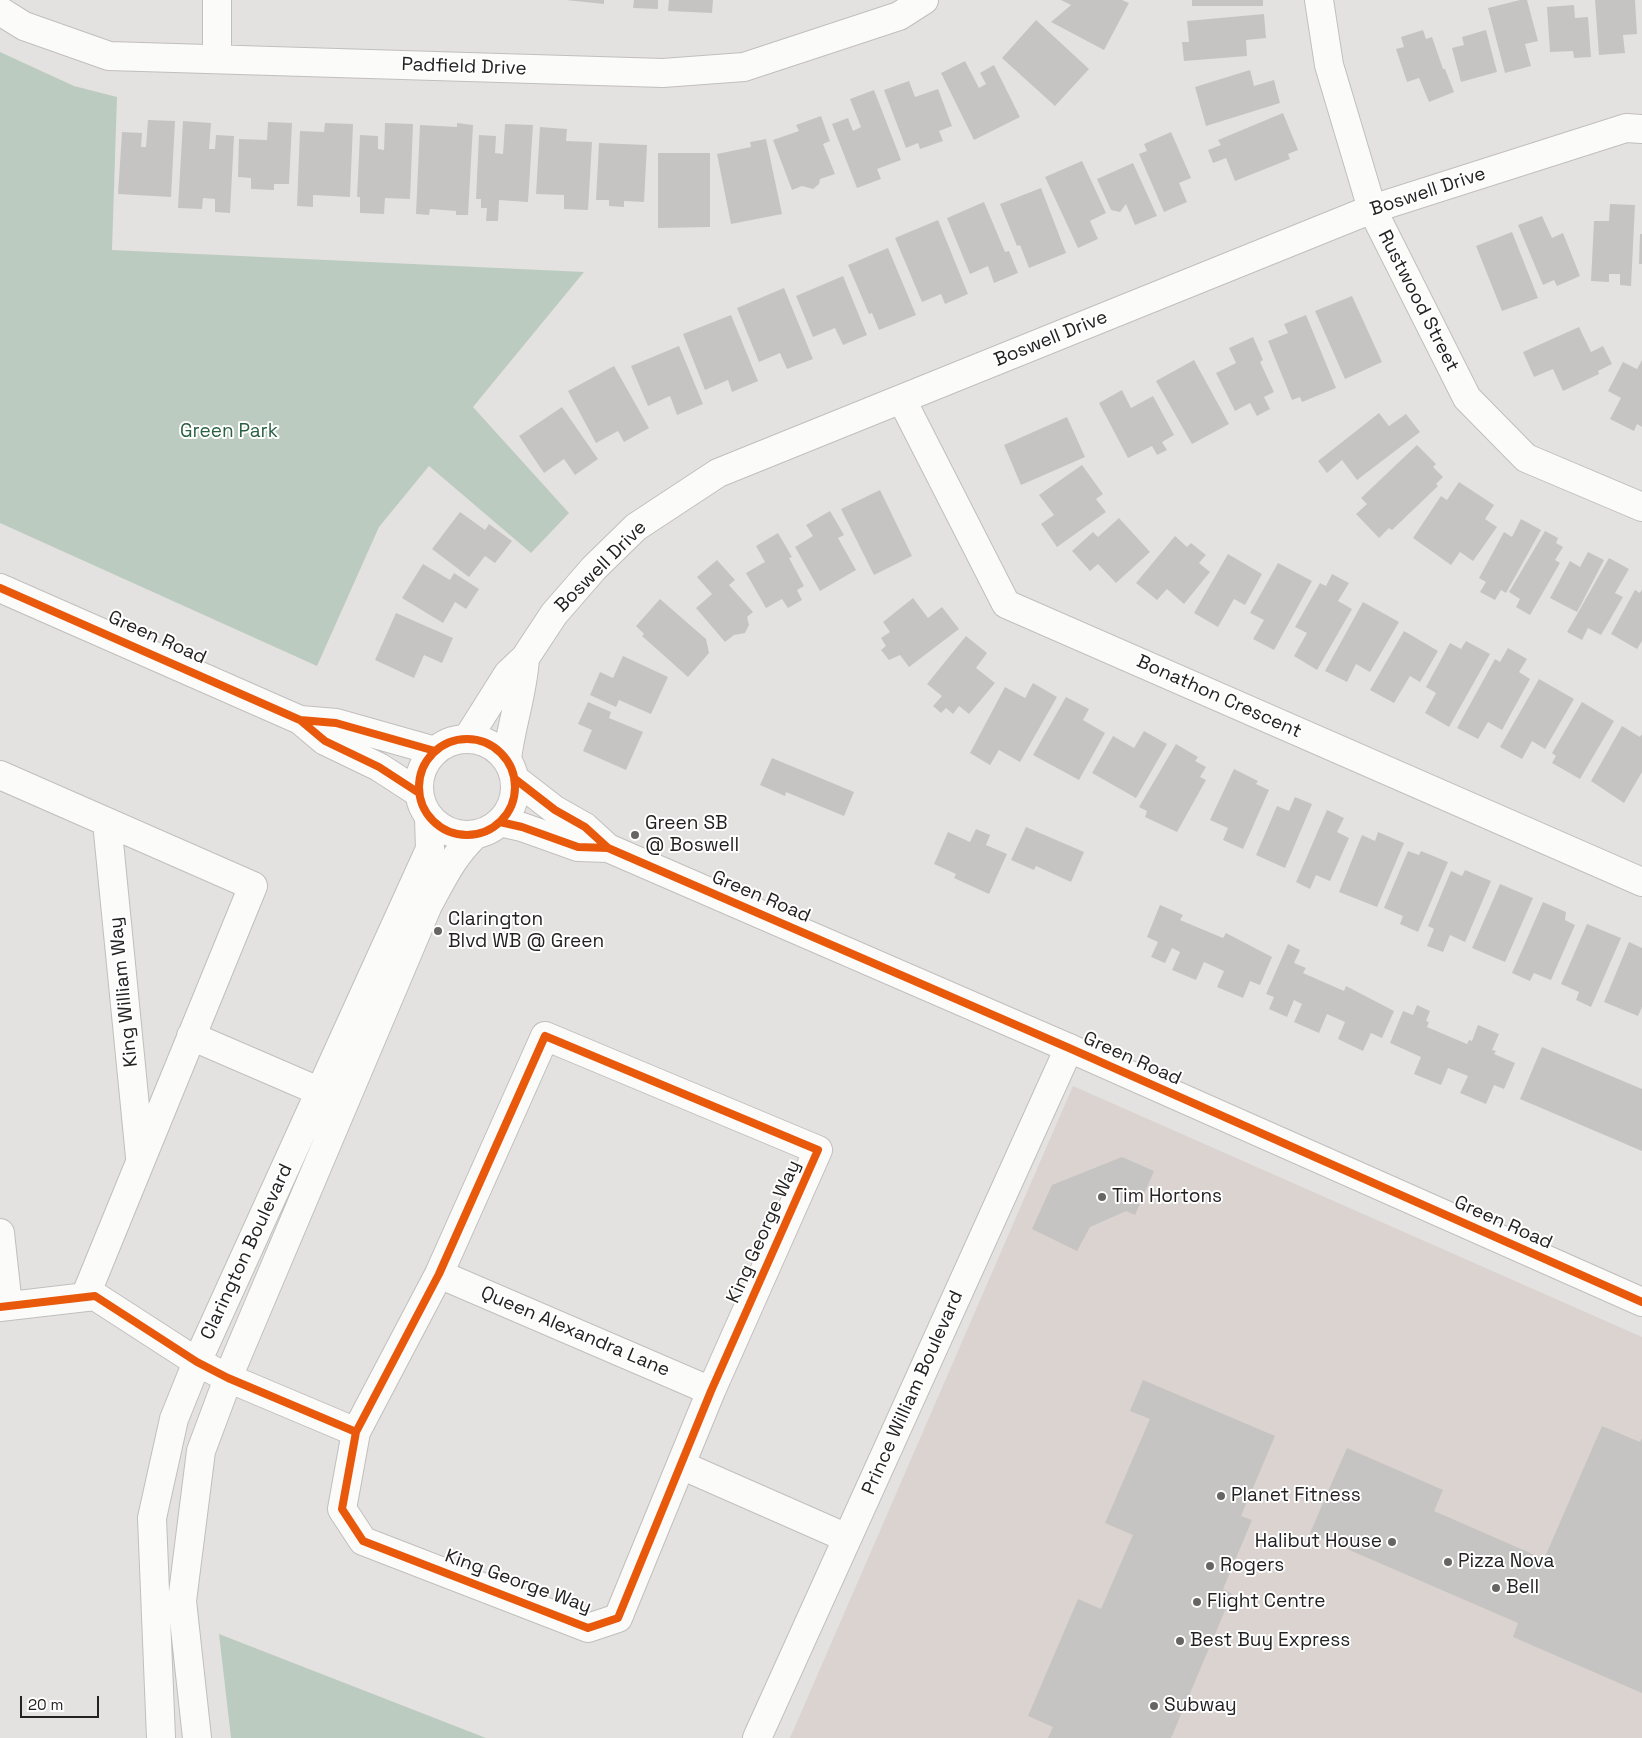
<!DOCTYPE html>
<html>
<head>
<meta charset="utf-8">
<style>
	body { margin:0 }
	#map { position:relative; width:1642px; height:1738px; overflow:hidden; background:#e4e2e0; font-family:"Space Grotesk",sans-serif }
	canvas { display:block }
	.scale { position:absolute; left:20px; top:1696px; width:79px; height:22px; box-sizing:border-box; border:2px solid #232121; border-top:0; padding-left:6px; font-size:15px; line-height:18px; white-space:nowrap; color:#232121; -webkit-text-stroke:4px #fff; paint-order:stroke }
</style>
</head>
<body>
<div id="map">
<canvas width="1642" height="1738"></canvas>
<div class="scale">20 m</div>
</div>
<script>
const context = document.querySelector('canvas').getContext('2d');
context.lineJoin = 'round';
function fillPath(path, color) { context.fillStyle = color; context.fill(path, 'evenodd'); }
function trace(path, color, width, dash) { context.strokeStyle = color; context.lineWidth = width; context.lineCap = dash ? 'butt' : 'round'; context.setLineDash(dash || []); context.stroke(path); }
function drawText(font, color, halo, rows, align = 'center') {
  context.font = font + ' "Space Grotesk",sans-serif'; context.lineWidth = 4; context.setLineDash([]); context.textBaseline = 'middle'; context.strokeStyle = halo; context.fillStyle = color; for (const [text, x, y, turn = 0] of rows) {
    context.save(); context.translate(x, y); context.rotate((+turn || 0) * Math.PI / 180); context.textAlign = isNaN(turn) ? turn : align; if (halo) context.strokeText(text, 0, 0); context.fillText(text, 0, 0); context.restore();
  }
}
const built = new Path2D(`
	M1073,1086L1642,1337V1738H790Z`);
const green = new Path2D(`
	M0,52L74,86L117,97L112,250L584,272L473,407L569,513L531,553L429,466L379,527L317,666L0,523Z
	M219,1634L486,1738H231Z`);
const building = new Path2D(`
	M566,0H604V4Z
	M634,0H658V9L633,8Z
	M669,0H713L712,13L668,11Z
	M1061,0H1122L1129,3L1104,50L1051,22L1071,5Z
	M1192,0H1263V6H1192Z
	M1520,0H1527L1538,41L1525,44L1531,66L1505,73L1488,8Z
	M1595,0H1635L1637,34L1623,35L1625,53L1599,55Z
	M1574,5L1575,18L1588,17L1591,57L1574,58L1573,51L1550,52L1547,7Z
	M1264,14L1266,38L1246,40L1247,56L1184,61L1182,42H1189L1187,21Z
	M1036,20L1089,69L1055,106L1002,58Z
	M1423,30L1426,39L1432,37L1443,69H1445L1454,92L1429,102L1419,78L1407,82L1396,49L1404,47L1401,37Z
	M1486,30L1497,72L1461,82L1452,48L1464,45L1462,37Z
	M965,61L979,88L986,84L980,73L994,65L1020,117L974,140L941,73Z
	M1250,70L1254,86L1274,80L1280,103L1206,126L1195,87Z
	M909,81L915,97L938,89L952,126L939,131L943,141L920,149L918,143L906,148L884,90Z
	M874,90L901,160L877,169L881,179L857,188L832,124L848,118L853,131L861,127L850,99Z
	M1283,113L1298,150L1288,154L1290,159L1235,181L1226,158L1213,163L1208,150L1221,145L1218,140Z
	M821,116L830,141L823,144L835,174L820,179L819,184L813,189L802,186L792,190L773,140L799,131L796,125Z
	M148,120L175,121L171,197L118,194L122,132L142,133L141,147H146Z
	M183,121L211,123L209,149H215L216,135L234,136L230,213L215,212V199L203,198L202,209L178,208Z
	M268,122L292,123L289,184H274V190L251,189V178L238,177L239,139L267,140Z
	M325,123L353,124L350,197L313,195V207L297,206L300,131L324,132Z
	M385,123L413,124L410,199L385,198L384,214L360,213V197H357L360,135L378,136V149L384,150Z
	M457,123L473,125L468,215H456V211L430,209L429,215L416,214L420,125L457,127Z
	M505,124L533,125L528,202L499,200L498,221H486L487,208H481V199H476L479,135L496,136L495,153L503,154Z
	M540,127L567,129L566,141L592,142L588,210L564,209V195L536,194Z
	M1171,132L1191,178L1179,183L1187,202L1164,212L1139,154L1147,151L1144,144Z
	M766,139L782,214L731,224L717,154L751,147L750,142Z
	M599,143L647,145L644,202L624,201V207L609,206V200H596Z
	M658,153H710V227L658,228Z
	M1082,161L1106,213L1090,221L1098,239L1078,248L1045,177Z
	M1133,163L1157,216L1135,225L1126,204L1120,212L1111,210L1097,179Z
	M1041,188L1066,253L1029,268L1020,245L1017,246L1000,204Z
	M984,202L1005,252L1009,251L1018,273L994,283L988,266L970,274L947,218Z
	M1610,204L1635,205L1631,286L1620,285V274H1609V282L1591,281L1594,221H1609Z
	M1542,216L1552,238L1563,233L1580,276L1557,286L1554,280L1543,285L1518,225Z
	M938,220L968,294L945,304L941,294L922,302L895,238Z
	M1512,232L1538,298L1502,311L1476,246Z
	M1640,234H1642V264H1639Z
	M888,248L916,315L879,330L872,313L869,314L848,265Z
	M843,276L867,335L843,345L835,328L813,337L796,296Z
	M784,288L813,359L787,369L780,353L759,362L737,308Z
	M1352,296L1382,362L1345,379L1315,311Z
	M731,315L758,381L732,392L728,380L705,390L683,334Z
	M1306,315L1336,388L1302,402L1300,397L1292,400L1268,341L1288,333L1284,324Z
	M1579,327L1591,352L1603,346L1612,364L1598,371L1599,374L1563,391L1553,369L1534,377L1523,352Z
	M1253,337L1263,360L1260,362L1274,392L1264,397L1270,409L1257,416L1250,403L1235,411L1216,373L1236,363L1229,348Z
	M679,346L703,404L677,415L670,396L648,406L631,366Z
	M1194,360L1229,424L1192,444L1156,381Z
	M1642,360V427L1637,424L1634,431L1610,419L1621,398L1608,391L1623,362L1637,369Z
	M614,366L649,428L624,442L618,431L596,443L568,391Z
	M1122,390L1131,408L1153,396L1174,435L1162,442L1167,450L1157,455L1152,446L1128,458L1099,403Z
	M562,407L598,459L575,475L564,459L544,473L519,436Z
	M1379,413L1389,426L1406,414L1420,432L1357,480L1342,460L1327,473L1318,461Z
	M1067,417L1085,457L1021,485L1004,445Z
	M1417,445L1436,464L1433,467L1443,477L1436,484L1438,486L1392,530L1389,528L1379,538L1356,514L1367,504L1361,498Z
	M1082,465L1103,494L1096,499L1106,512L1057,547L1041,524L1054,515L1039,495Z
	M1459,482L1494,505L1485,519L1497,527L1473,561L1460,552L1451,565L1413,538L1441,496L1447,500Z
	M880,490L912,556L874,575L841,509Z
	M830,511L844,535L838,538L856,570L820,591L795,547L813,536L806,525Z
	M460,512L485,530L489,524L512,541L495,563L485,556L469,577L432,549Z
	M1119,518L1150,552L1116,583L1098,564L1090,571L1072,551L1093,532L1098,537Z
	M1521,519L1541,530L1506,593L1501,590L1495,600L1480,592L1486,582L1479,578L1504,532L1512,537Z
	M1545,531L1558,538L1556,543L1563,547L1555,560L1560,563L1530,615L1516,607L1520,599L1509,592Z
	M778,533L792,557L789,558L804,586L797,590L802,600L788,608L782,599L766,608L746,573L765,562L756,546Z
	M1175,536L1187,547L1191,543L1206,555L1199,563L1210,572L1184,604L1167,589L1157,600L1136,583Z
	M1588,552L1604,560L1577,612L1550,598L1570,561L1580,567Z
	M1228,554L1262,574L1245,605L1234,599L1218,627L1194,613Z
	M1609,558L1629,569L1615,593L1623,597L1601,635L1588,628L1582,640L1567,632Z
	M717,560L735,580L729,585L753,612L747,617L749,625L745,633L734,635L725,642L696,608L712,594L697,577Z
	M1278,563L1312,581L1274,650L1253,639L1264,620L1250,613Z
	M423,564L450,580L454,573L479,589L466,609L455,602L443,623L402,598Z
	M1332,574L1349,583L1338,601L1352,609L1317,670L1294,656L1307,633L1295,627L1320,583L1326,586Z
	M1642,589V641L1637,649L1611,634L1635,590L1640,593Z
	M913,598L928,618L942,607L959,629L909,667L900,655L889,660L881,650L886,646L881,638L890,632L883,622Z
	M660,599L706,639L709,653L688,677L642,636L644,634L636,626Z
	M1363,602L1399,622L1370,672L1356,664L1347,682L1325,671Z
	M396,613L453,638L442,663L424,655L414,678L375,660Z
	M1404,631L1438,651L1420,682L1410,676L1394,703L1370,690Z
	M966,636L987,653L976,668L995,683L969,714L959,706L953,714L946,708L941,713L933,706L942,696L927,684Z
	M1466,641L1490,654L1449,727L1425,713L1436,693L1426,687L1450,643L1461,649Z
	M1508,648L1527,659L1519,672L1530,679L1502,730L1488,722L1478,739L1457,728L1495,659L1500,662Z
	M623,656L668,677L651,714L619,700L616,707L590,695L600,672L613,678Z
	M1539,679L1574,699L1545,749L1532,741L1522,759L1500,747Z
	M1033,683L1057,697L1020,762L999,750L990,765L970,753L1005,687L1025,698Z
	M1066,697L1089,709L1083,720L1105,733L1079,780L1033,755Z
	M588,702L611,712L609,718L643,732L626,770L583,751L592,730L578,724Z
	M1582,702L1614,721L1580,779L1552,763L1556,756L1552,753Z
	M1622,726L1640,737L1642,734V772L1624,803L1591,781Z
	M1144,731L1167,744L1136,798L1092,773L1113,736L1134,748Z
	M1176,744L1198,757L1195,761L1206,767L1200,777L1206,780L1177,832L1145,817L1147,811L1139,807Z
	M772,758L854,792L844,816L786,792L785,796L760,785Z
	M1234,769L1258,781L1256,784L1269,790L1243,849L1223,840L1228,828L1210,820Z
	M1295,797L1312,804L1285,868L1256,855L1277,806L1289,811Z
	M1327,810L1344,818L1337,832L1349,838L1330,881L1316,875L1310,889L1296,882Z
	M1026,827L1084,852L1071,882L1036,866L1034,870L1011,860Z
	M976,829L990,835L986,845L1007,854L989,894L954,878L956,874L934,864L948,832L970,842Z
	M1378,832L1404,843L1377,907L1339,892L1362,835L1375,841Z
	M1408,851L1419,855L1421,851L1448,862L1418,932L1400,924L1403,916L1384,908Z
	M1465,870L1491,881L1465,942L1450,935L1443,952L1427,946L1434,929L1428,926L1451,871L1462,876Z
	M1500,884L1533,898L1505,962L1472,948Z
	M1543,902L1566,912L1565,920L1575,925L1551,980L1534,973L1530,981L1512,973Z
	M1160,905L1183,915L1180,920L1223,938L1226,933L1272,957L1260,985L1250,981L1243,998L1217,987L1224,971L1204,962L1196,980L1172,970L1180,952L1172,948L1165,963L1151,957L1158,942L1147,937Z
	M1587,924L1621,938L1591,1007L1576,1000L1579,992L1561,984Z
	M1629,942L1642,948V1007L1638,1016L1604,1002Z
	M1288,944L1300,950L1294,963L1306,968L1303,973L1344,991L1346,986L1394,1011L1382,1038L1371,1033L1363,1051L1338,1039L1345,1022L1327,1014L1319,1033L1294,1022L1302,1004L1294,1000L1287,1017L1269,1009L1274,997L1266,994Z
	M1417,1005L1430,1011L1426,1021L1429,1022L1427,1027L1467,1044L1469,1040L1472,1041L1478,1025L1499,1034L1492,1050L1496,1051L1494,1054L1515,1063L1504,1089L1494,1085L1486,1104L1460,1093L1468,1076L1448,1068L1441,1085L1414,1074L1421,1057L1390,1043L1403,1011L1413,1015Z
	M1542,1047L1642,1089V1151L1520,1099Z
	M1122,1157L1154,1171L1135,1215L1126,1211L1090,1227L1077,1251L1032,1229L1052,1185Z
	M1143,1380L1275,1436L1241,1516L1252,1520L1223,1589L1232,1594L1171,1738H1048L1053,1727L1028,1716L1078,1599L1101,1609L1133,1535L1105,1523L1150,1419L1130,1411Z
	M1602,1426L1640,1442L1642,1438V1693L1513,1637L1518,1623L1310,1533L1347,1448L1443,1490L1434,1511L1544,1559Z`);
const minor = new Path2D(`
	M1319,0L1329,65L1372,209L1467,398L1526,458L1642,507
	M0,11L24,26L109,56L663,73L744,67L899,16L924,0
	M217,59V0
	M902,400L1006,604L1642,882
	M467,739L508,674L525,658L554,614L594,568L636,527L718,473L1372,209L1626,128L1642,129
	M507,759C511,725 523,693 525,658
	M0,775L253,886L85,1297
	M107,822L140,1157
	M191,1036L337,1099
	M0,1233L8,1306
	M439,1274L711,1391
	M0,1307L95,1296L197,1362L228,1378L356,1432L342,1509L363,1541L588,1628L618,1618L711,1391L818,1150L545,1036L439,1274L356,1432
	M681,1465L847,1538
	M161,1738L152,1518L174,1419L197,1362L430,849L429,818
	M197,1738L182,1601L201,1451L232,1368L428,905C443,878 452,857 475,835
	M757,1738L1069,1048`);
const tertiary = new Path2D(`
	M0,588L300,720L325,741L379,767L419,793
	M300,720L336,723L435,751
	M419 787a48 48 0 1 1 96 0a48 48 0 1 1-96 0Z
	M515,779L555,810L585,827L608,848L1069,1048L1642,1302
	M500,822L522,827L578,847L608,848`);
const cycleway = new Path2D(`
	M0,588L300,720L325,741L379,767L419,793
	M300,720L336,723L435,751
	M419 787a48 48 0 1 1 96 0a48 48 0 1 1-96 0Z
	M515,779L555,810L585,827L608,848L1069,1048L1642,1302
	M500,822L522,827L578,847L608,848
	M0,1307L95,1296L197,1362L228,1378L356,1432L342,1509L363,1541L588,1628L618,1618L711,1391L818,1150L545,1036L439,1274L356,1432`);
const markers = [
	[635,835,5,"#676564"],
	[438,931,5,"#676564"],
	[1102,1197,5,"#676564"],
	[1221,1496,5,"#676564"],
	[1392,1542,5,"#676564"],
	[1448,1562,5,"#676564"],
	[1210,1566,5,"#676564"],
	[1496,1588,5,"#676564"],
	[1197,1602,5,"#676564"],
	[1180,1641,5,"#676564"],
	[1154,1706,5,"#676564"]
];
const streetNames = [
	["Padfield Drive",464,67,2],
	["Boswell Drive",1428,192,-18],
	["Rustwood Street",1418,301,63],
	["Boswell Drive",1051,339,-22],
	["Boswell Drive",601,567,-45],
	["Green Road",157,638,24],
	["Bonathon Crescent",1219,697,24],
	["Green Road",761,897,23],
	["King William Way",124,992,-96],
	["Green Road",1132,1059,24],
	["Green Road",1503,1223,24],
	["King George Way",764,1232,-66],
	["Clarington Boulevard",247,1252,-65],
	["Queen Alexandra Lane",575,1332,23],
	["Prince William Boulevard",913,1393,-66],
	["King George Way",518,1582,20]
];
const parkNames = [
	["Green Park",229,432]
];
const poiNames = [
	["Green SB",645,824],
	["@ Boswell",645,846],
	["Clarington",448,920],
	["Blvd WB @ Green",448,942],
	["Tim Hortons",1112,1197],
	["Planet Fitness",1231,1496],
	["Halibut House",1382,1542,"right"],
	["Pizza Nova",1458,1562],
	["Rogers",1220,1566],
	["Bell",1506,1588],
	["Flight Centre",1207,1602],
	["Best Buy Express",1190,1641],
	["Subway",1164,1706]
];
fillPath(built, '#dad3cf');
fillPath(green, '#bccbc0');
fillPath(building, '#c6c4c2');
trace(minor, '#c1bfbd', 30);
trace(tertiary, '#c1bfbd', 30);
trace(minor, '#fbfbfa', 28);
trace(tertiary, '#fbfbfa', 28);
trace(cycleway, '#e8590c', 8);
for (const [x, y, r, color] of markers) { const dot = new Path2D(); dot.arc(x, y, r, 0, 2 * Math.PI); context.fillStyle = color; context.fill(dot); trace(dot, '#fff', 2); }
drawText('19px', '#232121', '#fff', streetNames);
drawText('19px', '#296142', '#fff', parkNames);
drawText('19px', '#232121', '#fff', poiNames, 'left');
</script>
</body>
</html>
